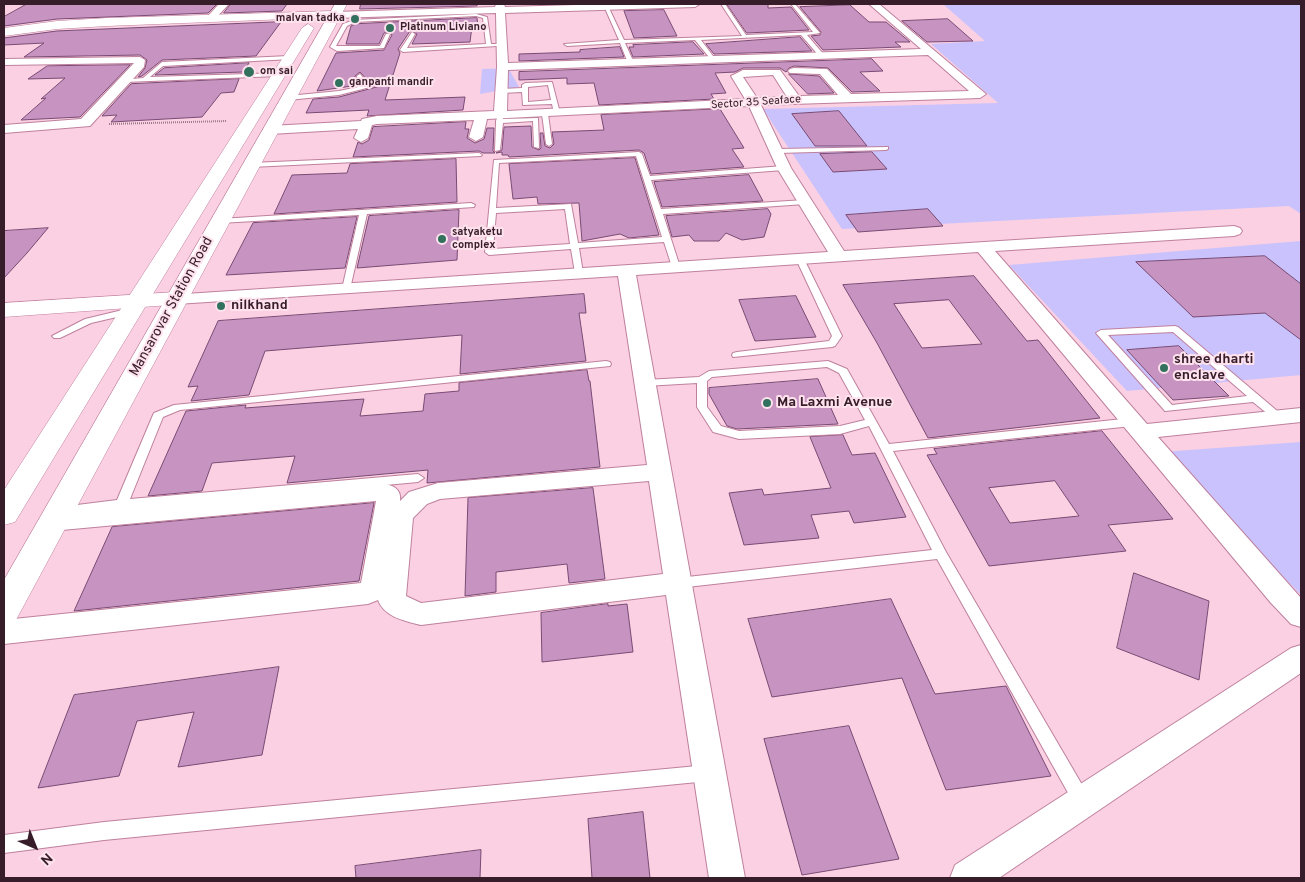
<!DOCTYPE html>
<html>
<head>
<meta charset="utf-8">
<style>
	body { margin:0 }
	#map { position:relative; width:1305px; height:882px; overflow:hidden; background:#fad0e2; font-family:Overpass,sans-serif }
	canvas { display:block }
	.frame { position:absolute; inset:0; border:5px solid #361d29; pointer-events:none }
	.north { position:absolute; left:10px; top:822px; width:50px; height:50px; -webkit-text-stroke:4px #fee2ed; paint-order:stroke; rotate:136deg; font-size:14px; font-weight:700; line-height:20px; text-align:center; color:#361d29 }
	.north::after { content:''; display:block; margin:auto; width:18px; height:22px; background:#361d29; clip-path:polygon(50% 0,100% 100%,50% 72%,0 100%) }
</style>
</head>
<body>
<div id="map">
<canvas width="1305" height="882"></canvas>
<div class="frame"></div>
<div class="north">N</div>
</div>
<script>
const context = document.querySelector('canvas').getContext('2d');
context.lineJoin = 'round';
function fillPath(path, color) { context.fillStyle = color; context.fill(path, 'evenodd'); }
function trace(path, color, width, dash) { context.strokeStyle = color; context.lineWidth = width; context.lineCap = dash ? 'butt' : 'round'; context.setLineDash(dash || []); context.stroke(path); }
function drawText(font, color, halo, rows, align = 'center') {
  context.font = font + ' Overpass,sans-serif'; context.lineWidth = 4; context.setLineDash([]); context.textBaseline = 'middle'; context.strokeStyle = halo; context.fillStyle = color; for (const [text, x, y, turn = 0] of rows) {
    context.save(); context.translate(x, y); context.rotate((+turn || 0) * Math.PI / 180); context.textAlign = isNaN(turn) ? turn : align; if (halo) context.strokeText(text, 0, 0); context.fillText(text, 0, 0); context.restore();
  }
}
const green = new Path2D(`
	M943,4H1301V214L1289,206L842,229L763,109L998,103L931,44L985,41Z
	M516,68L510,71L519,87L480,94L482,69Z
	M1301,241V375L1127,391L1009,265Z
	M1301,442V595L1161,452Z`);
const building = new Path2D(`
	M27,4H217L208,13L57,19L4,26V17Z
	M231,4H287L282,11L224,13Z
	M361,4H477V6L360,9Z
	M727,4H768V8L791,7L809,30L747,33Z
	M850,5L869,22H886L910,42H895L901,47L823,50L811,36L820,35L821,32L800,7Z
	M664,10L677,36L634,38L624,11Z
	M477,18L478,26H472L470,42L412,44L417,34L410,31L398,49L400,53L385,100L465,97L463,110L367,116L369,110L306,113L313,99L339,97L384,85L380,80L370,83L360,72L355,76L356,81L359,85L317,91L336,53L384,50L392,35L390,32L384,33L379,44H346L351,26L355,24Z
	M948,19L973,41L927,42L902,21Z
	M281,22L256,56L162,60L142,76L138,77L145,68L147,60L140,55L24,57L44,43L4,45V38L57,31Z
	M800,37L812,51L714,54L706,44Z
	M693,42L704,54L633,57L629,47H634L633,45Z
	M620,47L624,57L519,61V54L580,52V50Z
	M872,59L883,71L860,72L880,91L852,92L828,68L794,66L789,68L786,72L780,68H743L735,72L715,73L726,93L711,94L714,99L599,105L594,83L567,84V78L519,80V72Z
	M249,63L243,72L155,75L164,68Z
	M130,65L80,117L21,120L46,98L41,99L65,78L28,79L47,66Z
	M789,74L819,76L834,93L808,94Z
	M239,79L234,92L221,93L202,117L111,122L117,115L102,116L131,84Z
	M720,109L744,148L732,149L744,167L651,174L644,153L639,150L509,157L508,155H502V152L496,153L502,150L504,127L531,126L532,147L539,150L541,148L540,133H543L545,146L550,148L554,144L552,132L604,130L601,115Z
	M839,111L867,146H815L792,114Z
	M466,122L465,129H469L467,138L475,143L484,139L487,128H494L493,151L495,153H483L479,151L353,157L358,142L362,144L369,140L373,127Z
	M872,152L887,169L833,172L820,154Z
	M635,158L659,235L629,238L620,234L582,241L579,203L538,204L537,197L513,199L509,164Z
	M456,159L457,202L274,214L292,175L347,173L350,164Z
	M749,175L763,201L662,207L654,182Z
	M768,209L771,214L764,237L742,240L726,233L719,241H694L689,235L672,237L666,216Z
	M928,209L943,226L858,232L846,215Z
	M459,210L457,260L357,268L369,216Z
	M357,217L345,268L226,275L253,223Z
	M48,228L27,253L4,278V231Z
	M1265,256L1301,284V340L1265,313L1193,317L1136,262Z
	M974,276L1027,341L1038,340L1100,418L928,438L877,343L843,285ZM949,300L982,344L922,348L894,304Z
	M584,294L586,313H579L586,361L460,374L462,335L265,351L249,395L191,401L198,386L188,387L218,321Z
	M796,296L816,337L755,341L739,300Z
	M1179,346L1229,396L1173,400L1127,350Z
	M587,370L589,381H590L600,467L427,483L428,470L287,483L295,456L212,463L202,491L148,496L186,411L246,405L245,408L364,399L360,416L423,411L425,394L459,391V383Z
	M818,379L838,424L737,429L727,426L709,394V388Z
	M1102,431L1173,519L1108,525L1126,551L989,566L927,455L937,454L934,449ZM1055,481L1079,516L1010,523L989,488Z
	M843,435L852,455L875,453L906,517L854,523L849,511L811,515L819,538L744,545L729,493L762,489L764,495L831,488L810,437Z
	M593,488L605,579L569,583L567,564L496,572V592L465,596L468,498Z
	M374,503L359,581L74,611L112,527Z
	M1134,573L1209,601L1199,680L1117,648Z
	M891,599L935,694L1006,686L1051,776L946,790L902,678L772,697L748,619Z
	M608,604V606L627,604L633,652L542,662L541,613Z
	M279,667L262,755L178,767L194,712L137,721L119,776L38,788L74,695Z
	M849,726L899,859L802,875L764,739Z
	M643,812L650,878H592L588,819Z
	M481,850L480,878H356L355,866Z`);
const path = new Path2D(`
	M109,124L227,121`);
const service = new Path2D(`
	M721,4H725L746,35L813,32L791,4H795L820,33L807,35L825,56L820,57L801,35L701,40L716,60L713,62L695,40L625,43L634,63L631,65L628,63L620,43L567,46L564,44L619,40L604,6L606,5L608,6L624,40L742,36Z
	M476,14L487,17L491,44H497V46L403,52L400,50L412,32L415,34L407,48L486,44L483,18L476,16L355,22L347,26L336,46H380L386,34H390L384,48L337,51L330,47L343,24L354,20Z
	M289,56L291,59L163,66L150,77L281,73L279,76L125,82L122,80L143,78L162,62Z
	M360,74L369,85L379,82L382,84L339,95L288,100L285,98L288,96L339,91L363,86L357,80V76Z
	M552,82L560,113L557,115L554,113L552,104L523,105L522,92L501,93L498,91L501,89L522,88V85L525,83ZM548,85L551,100L528,102V87Z
	M545,112L548,114L552,144L549,146L546,144L542,114Z
	M498,115H502L503,119L538,118L539,148L534,147L533,121L503,123L500,150L495,151L496,121Z
	M888,147V149L886,150L778,153L775,151L778,149Z
	M639,152L642,154L650,176L784,166L788,168L784,170L651,180L661,209L805,200L809,202L805,204L663,214L680,267L676,270L672,267L664,242L579,248L583,273L579,276L575,273L571,249L489,255L485,252L494,160ZM636,156L662,237L578,243L571,204L496,208L499,163ZM565,209L570,244L493,249L496,213Z
	M479,153L482,155L481,156L251,167L247,165L251,163Z
	M471,203L475,205L474,207L367,214L350,289L346,292L342,289L359,215L220,223L216,221L220,219Z
	M800,256L804,259L842,336L835,346L832,347L733,357L732,355L733,353L737,352L829,341L832,336L796,259Z
	M131,308L136,311L134,313L91,323L60,338H54L52,336L85,319Z
	M1175,326L1178,327L1282,415L1283,417L1282,419H1274L1253,402L1165,411L1096,333L1101,330ZM1173,332L1247,396L1172,405L1108,335Z
	M606,361L610,362L611,364L610,366L180,410L163,417L130,499L418,474L424,478L418,482L61,515L57,514L55,511L57,508L61,507L117,500L153,415L154,413L174,405Z
	M828,361L847,369L889,444L1132,418L1137,422L1132,426L893,451L946,552L1088,795L1090,801L1088,807L1082,809L1076,807L937,559L678,588L673,587L671,583L673,579L678,578L932,550L869,426L840,434L739,439L713,432L697,407V383L645,386L640,383L645,380L699,377L709,371ZM827,367L839,373L865,420L840,426L739,431L721,426L707,407V381L712,377Z
	M708,765L714,768L716,773L714,778L708,781L104,840L4,853V835L104,822Z`);
const minor = new Path2D(`
	M219,4H229L213,21H207V17Z
	M496,4H504L505,7L612,4H700L695,7L505,13L508,63L921,49L869,4H879L986,94L980,98L761,105L791,168L844,251L1234,226L1240,228L1242,231L1240,234L1234,236L995,251L1147,424L1301,408V422L1158,437L1301,598V627L1291,624L1271,603L978,252L636,275L745,878H709L666,595L421,625C405,621 384,617 378,600L368,604L4,644V620L361,583L376,501L51,531L42,528L39,522L42,516L51,513L381,484C392,484 402,489 400,501L409,492L438,483L647,465L618,276L176,304L170,303L167,299L170,295L828,252L777,168L749,106L487,119L483,137L476,141L469,137L474,120L377,124L372,125L368,138L361,142L354,138L358,129L270,134L263,130L270,126L361,121L362,119L377,116L494,111L497,67L496,13L335,18L330,15L335,12L495,7ZM928,55L969,91L851,94L827,69L794,68L790,69L788,71L790,73L820,74L838,95L799,96L780,70H743L731,76L745,99L507,111L508,70ZM773,75L787,97L757,98L743,77ZM649,481L663,574L421,603L406,596L413,518L427,504L440,499Z
	M140,57L145,60L144,67L90,126L4,133V125L81,119L134,63L4,65V59Z
	M1301,645V673L999,878H950L955,865L1291,648Z`);
const tertiary = new Path2D(`
	M335,11L339,13L341,15L339,17L107,26L57,29L4,36V28L57,21L107,18Z
	M176,292L184,294L187,299L184,304L4,317V303Z`);
const secondary = new Path2D(`
	M335,4H347L16,620L4,624V580Z
	M308,24L314,28L15,522L4,525V490L302,28Z`);
const markers = [
	[355,19,5,"#32715e"],
	[390,28,5,"#32715e"],
	[249,72,6,"#32715e"],
	[339,83,5,"#32715e"],
	[442,239,5,"#32715e"],
	[221,306,5,"#32715e"],
	[1164,368,5,"#32715e"],
	[767,403,5,"#32715e"]
];
const farPoinames = [
	["malvan tadka",345,19,"right"],
	["Platinum Liviano",400,28],
	["om sai",260,72],
	["ganpanti mandir",349,83],
	["satyaketu",452,233],
	["complex",452,246]
];
const farStreetnames = [
	["Sector 35 Seaface",756,103,-4]
];
const poiNames = [
	["nilkhand",231,306],
	["shree dharti",1174,360],
	["enclave",1174,376],
	["Ma Laxmi Avenue",777,403]
];
const streetNames = [
	["Mansarovar Station Road",172,307,-61]
];
fillPath(green, '#cac2fd');
fillPath(building, '#c793c0');
trace(building, '#794b74', 1);
trace(service, '#bf809d', 2);
trace(minor, '#bf809d', 2);
trace(tertiary, '#bf809d', 1);
trace(secondary, '#bf809d', 1);
trace(path, '#9b7989', 2, [1, 1]);
fillPath(service, '#fff');
fillPath(minor, '#fff');
fillPath(tertiary, '#fff');
fillPath(secondary, '#fff');
for (const [x, y, r, color] of markers) { const dot = new Path2D(); dot.arc(x, y, r, 0, 2 * Math.PI); context.fillStyle = color; context.fill(dot); trace(dot, '#fee2ed', 2); }
drawText('bold 11px', '#361d29', '#fee2ed', farPoinames, 'left');
drawText('11px', '#361d29', '#fee2ed', farStreetnames);
drawText('bold 14px', '#361d29', '#fee2ed', poiNames, 'left');
drawText('14px', '#361d29', '#fee2ed', streetNames);
</script>
</body>
</html>
